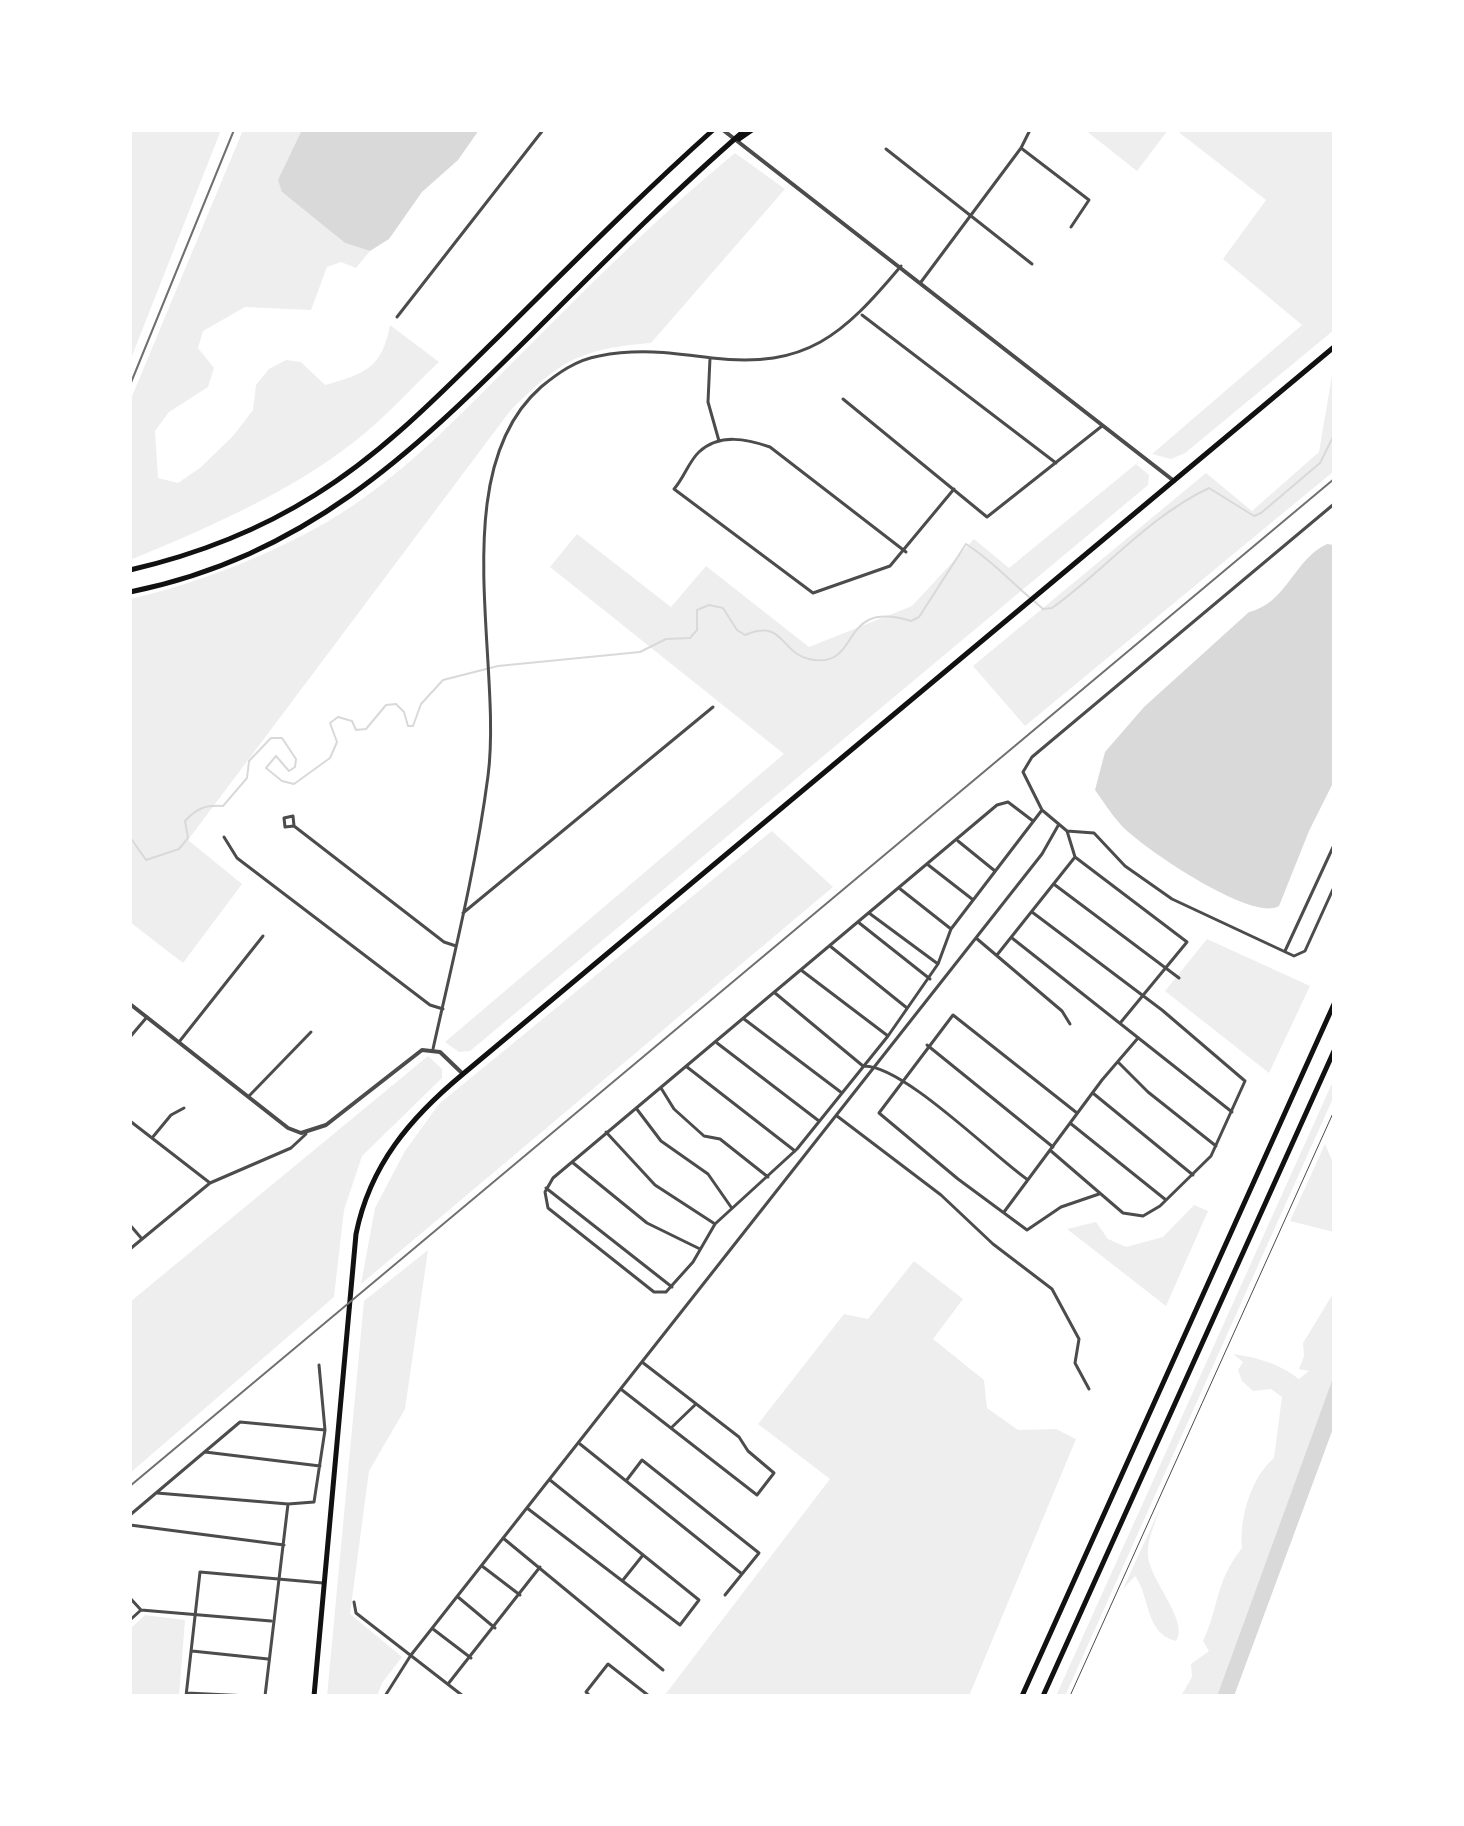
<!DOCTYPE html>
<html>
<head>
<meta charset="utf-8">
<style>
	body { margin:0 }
	#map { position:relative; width:1464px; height:1826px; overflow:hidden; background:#fff; font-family:"DejaVu Sans",sans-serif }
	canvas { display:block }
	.frame { position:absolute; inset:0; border:132px solid #fff; pointer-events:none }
</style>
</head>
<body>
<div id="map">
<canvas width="1464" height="1826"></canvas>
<div class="frame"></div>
</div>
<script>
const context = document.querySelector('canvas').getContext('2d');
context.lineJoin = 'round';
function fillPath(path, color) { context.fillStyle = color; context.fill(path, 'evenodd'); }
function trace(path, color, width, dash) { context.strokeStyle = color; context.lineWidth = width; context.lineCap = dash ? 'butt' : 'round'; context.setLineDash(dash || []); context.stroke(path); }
const green = new Path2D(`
	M130,130H221L130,361Z
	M243,130H302L282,192L345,243L370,251L356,268L341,262L327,267L311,310L245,307L203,331L198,348L214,368L208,387L169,412L155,431L158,478L178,483L200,468L233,436L253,410L256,385L269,369L286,360L301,362L325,385C365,374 382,368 390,325L439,362C411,388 384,419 354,442C287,494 207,528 130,560V401Z
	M1085,130H1168L1137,171Z
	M1176,130H1334V330L1185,453L1171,459L1152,454L1302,325L1223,259L1266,200Z
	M735,153L785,189L651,343C579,349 561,360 510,411L188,840L242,884L183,963L130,922V599C199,583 265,557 327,522C400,479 460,415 519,356C589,286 658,216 735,153Z
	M1334,364V471L1025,726L973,666L1206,473L1252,511L1319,452Z
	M1136,464L1149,475L1148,485L470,1051L459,1052L445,1042L784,754L550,567L577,534L671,607L706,566L809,647L912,606L974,539L1009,568Z
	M772,831L833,887L361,1284L375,1208L405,1151L439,1104Z
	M1207,939L1310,986L1269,1073L1165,991Z
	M428,1056L442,1069V1078L362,1156L344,1210L334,1297L130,1473V1302Z
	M1334,1079V1096L1065,1696H1056Z
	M1325,1144L1334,1165V1232L1290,1221Z
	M1194,1205L1208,1211L1166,1306L1067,1229L1096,1222L1108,1239L1126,1247L1163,1237Z
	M428,1250L405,1409L369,1471L350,1614L402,1657L382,1683L377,1696H327L364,1301Z
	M914,1261L963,1299L933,1339L984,1380L987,1408L1018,1430L1056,1429L1076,1439L969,1696H664L830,1479L758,1424L844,1314L868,1319Z
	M1334,1292V1375L1217,1696H1181L1192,1677L1191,1664L1209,1651L1203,1641C1220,1605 1214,1584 1242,1548C1239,1519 1251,1477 1274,1458L1282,1397L1271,1389L1253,1391L1242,1381L1238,1370L1243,1362L1233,1354C1259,1358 1278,1363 1299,1379L1309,1371L1299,1369L1304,1356L1303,1343Z
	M1161,1506C1156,1520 1147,1540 1148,1555C1149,1580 1190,1621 1176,1641C1145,1634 1150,1596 1135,1576L1123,1589Z
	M145,1615L185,1620L179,1696H130V1629Z`);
const water = new Path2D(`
	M302,130H479L458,160L422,192L389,239L370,251L345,243L282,192L278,180Z
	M1327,544L1334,545V781L1309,831L1279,906C1253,923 1141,847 1121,825C1111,814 1103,801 1095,790L1105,752L1144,707L1249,612C1287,603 1294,559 1327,544Z
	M1334,1375V1426L1234,1696H1217Z`);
const stream = new Path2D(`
	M1034,601L1043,609L1052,608C1106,569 1148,517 1209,488L1254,516L1261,513L1320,463L1334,435
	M130,837L146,860L179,849L188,838L185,821C197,808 205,805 223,806L247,778L249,761L271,738H282L296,759L295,767L289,771L276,756L266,768L282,781L294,784L330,758L337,742L330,723L338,717L352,721L356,730L366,729L386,705L396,704L404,712L408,726H413L421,704L443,680L498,666L640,652L666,639L690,638L697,630V610L709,605L723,608L737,630L745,635C787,618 778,655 814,660C862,666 838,599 911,621L919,617L966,544C990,559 1008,579 1029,597`);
const service = new Path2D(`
	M1070,1696L1334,1111`);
const minor = new Path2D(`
	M1021,148L1089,200L1071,227
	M886,149L1032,264
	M921,282L1021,148L1030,130
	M862,315L1056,463
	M397,317L543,130
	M710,358L708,402L719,441
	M843,399L987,517L1102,426
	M1334,504L1032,757L1023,772L1042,810L1067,831L1094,833L1125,866L1172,899L1294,956L1305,951L1334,887
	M906,552L770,447C747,439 720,433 699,452C689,461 684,478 674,489L813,593L890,566L954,489
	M1033,821L1008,802L997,805L553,1178L545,1192L548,1208L654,1292H666L693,1262L715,1224L797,1149L888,1036L938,964L951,929L1042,810
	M294,826L293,816L284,818L285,827L294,826L444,942L456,946
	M1067,831L1075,857
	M224,837L237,858L430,1005L443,1009
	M958,841L995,871
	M1075,857L1187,942L1121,1022
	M927,864L972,899
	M1055,885L1179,978
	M899,888L951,929
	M1032,912L1162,1010L1245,1081L1211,1156L1160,1206L1143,1216L1123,1213L1051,1151
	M463,913L713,707
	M869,913L938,964
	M858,922L930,979
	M976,938L1062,1011L1070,1024
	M1012,938L1232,1112
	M830,946L907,1008
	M1285,951L1334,845
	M997,955L1075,857
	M801,970L888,1036
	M775,993L863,1066C902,1064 992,1155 1028,1180
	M744,1019L842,1093
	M130,1037L147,1017
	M179,1042L263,936
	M717,1043L819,1121
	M927,1045L1053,1147
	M433,1049C453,959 476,868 488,776C503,663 444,472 541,387C558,373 576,360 599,356C639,348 673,353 712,358C807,369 843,335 901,266
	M1119,1063L1148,1092L1216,1146
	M687,1067L795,1151
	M661,1088L674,1109L704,1136L720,1139L768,1177
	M1094,1094L1193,1175
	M249,1096L311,1032
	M636,1108L661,1141L708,1174L731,1207
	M1077,1113L953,1015L879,1113L958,1179L1027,1230L1061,1207L1099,1194
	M837,1116L941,1195L993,1244L1052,1289L1079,1339L1075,1363L1089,1389
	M130,1121L210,1183
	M1070,1123L1166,1200
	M606,1132L655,1185L715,1224
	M152,1138L171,1115L184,1108
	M572,1162L647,1223L700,1249
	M546,1188L672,1287
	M1004,1212L1102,1080L1138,1038
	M130,1225L142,1239
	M130,1249L210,1183L291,1148L306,1134
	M622,1390L757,1495L774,1473L748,1451L739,1437L642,1362
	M671,1428L696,1404
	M580,1444L742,1574
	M205,1452L320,1466
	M626,1481L642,1460L759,1553L725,1595
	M157,1493L288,1504
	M527,1508L680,1625L699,1600L550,1480
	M130,1515L240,1422L325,1430
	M130,1525L284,1545
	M503,1538L663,1670
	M482,1566L520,1595
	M623,1580L643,1555
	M458,1597L495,1628
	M130,1598L141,1610
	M354,1602L356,1613L463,1696
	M141,1610L271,1621
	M130,1620L141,1610
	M433,1629L471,1658
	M192,1651L268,1659
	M448,1684L540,1567
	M187,1693L249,1696
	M186,1696L200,1572L323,1583
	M265,1696L288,1504L314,1502L325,1430L319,1365
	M385,1696L411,1655L1042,854L1059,824
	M590,1696L586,1692L608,1664L649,1696`);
const tertiary = new Path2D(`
	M723,130L1174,481
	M130,1004L288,1128L301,1133L326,1125L422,1050L440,1052L463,1074`);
const primary = new Path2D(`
	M314,1696L356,1234C370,1165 410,1118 463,1074L1334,347`);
const motorway = new Path2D(`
	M739,139L752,130
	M130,570C195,555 258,531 315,495C383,453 438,396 494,341C566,270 637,198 713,130
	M130,592C305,556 409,456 531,335C601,265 670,195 745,130
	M1022,1696L1334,1004
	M1043,1696L1334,1051`);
const rail = new Path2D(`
	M130,385L234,130
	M130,1486L1334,479`);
fillPath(green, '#eee');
fillPath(water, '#d9d9d9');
trace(stream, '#d9d9d9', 2);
trace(service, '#4c4c4c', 1);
trace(minor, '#4c4c4c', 3);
trace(tertiary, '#4c4c4c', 4);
trace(primary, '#111', 5);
trace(motorway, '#111', 5);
trace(rail, '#707070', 2);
</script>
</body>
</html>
